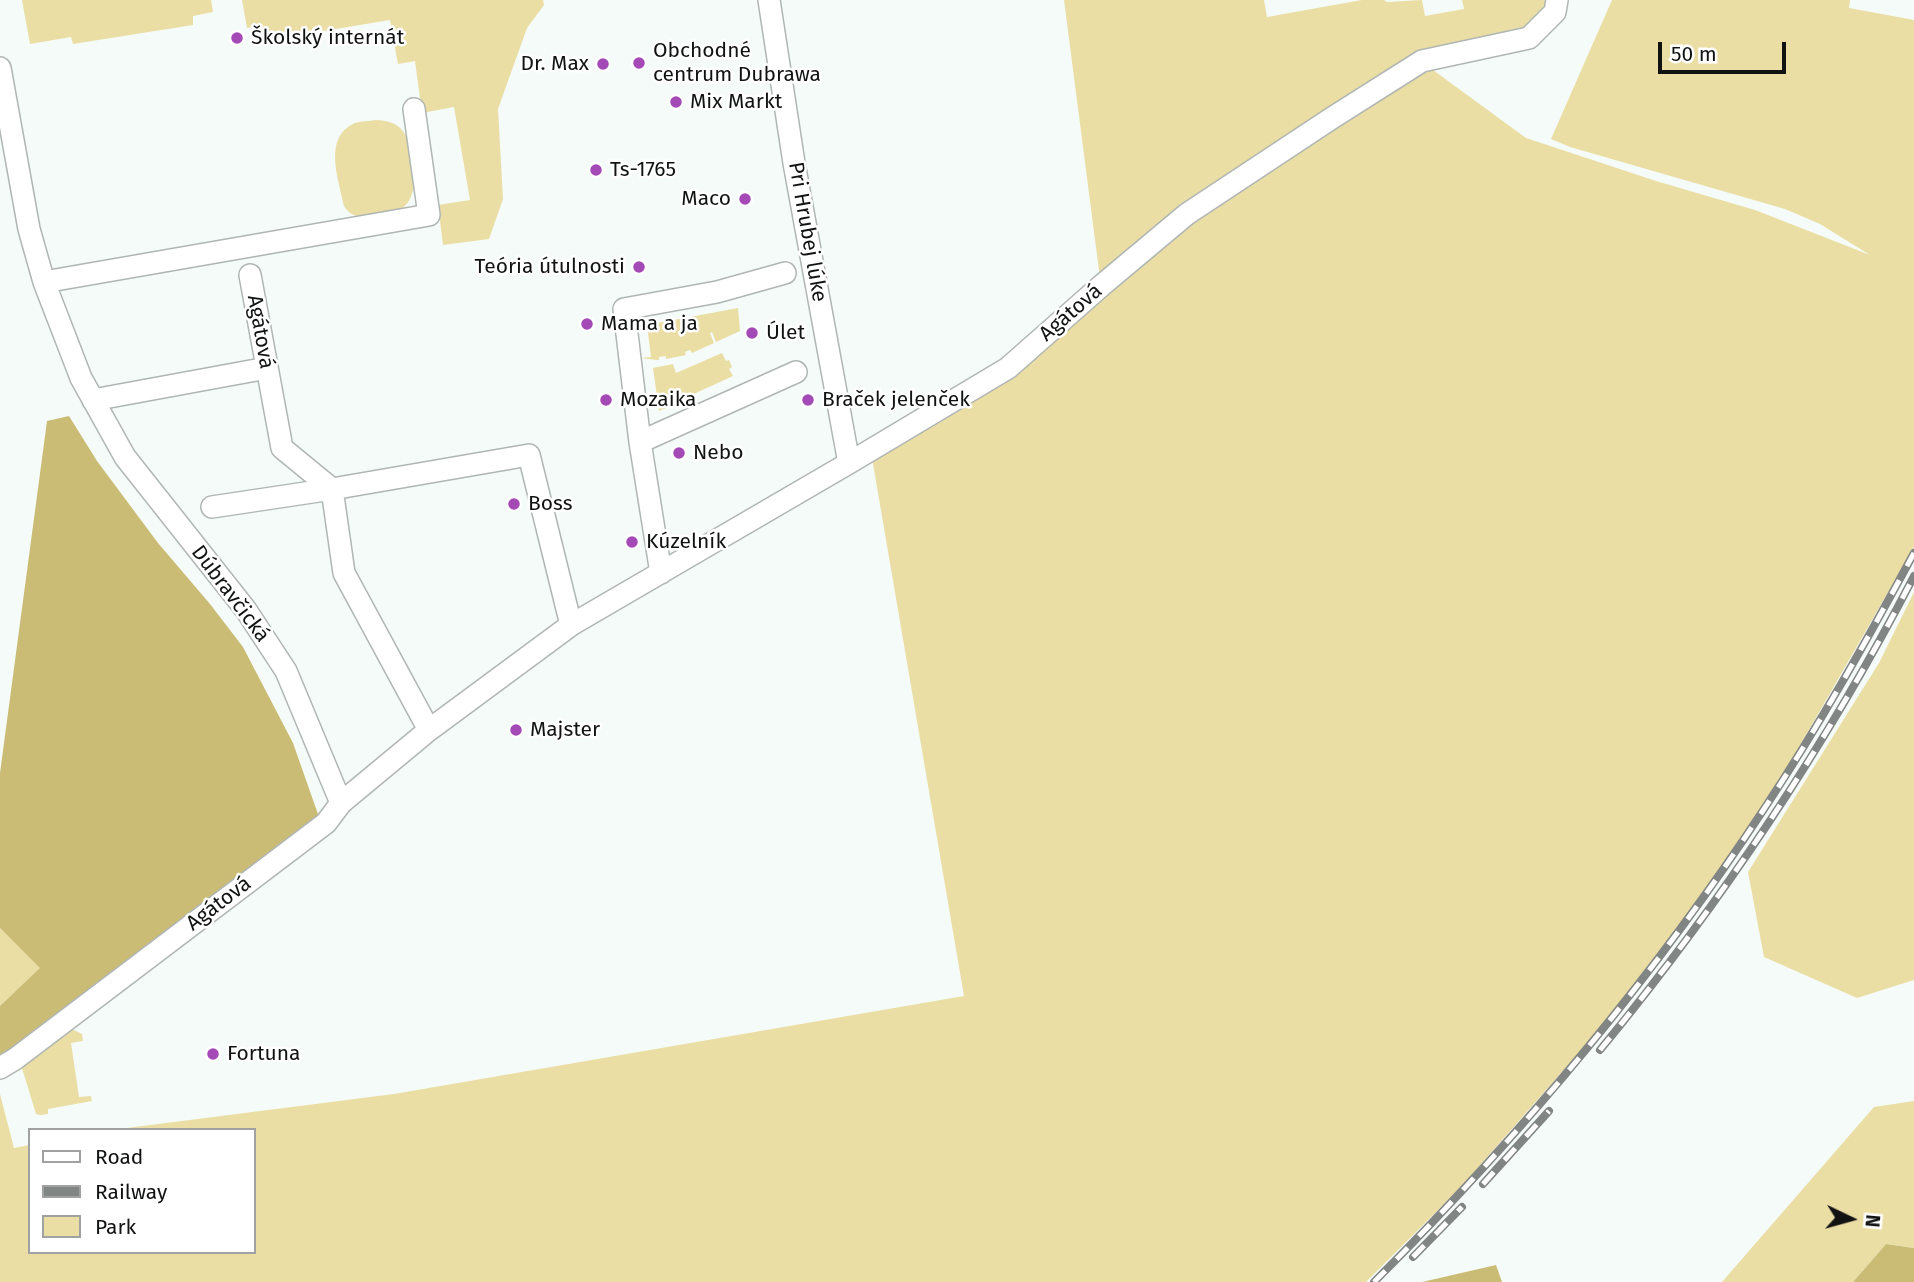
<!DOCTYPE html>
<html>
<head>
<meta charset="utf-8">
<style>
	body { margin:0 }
	#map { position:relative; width:1914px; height:1282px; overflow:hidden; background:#f5fbf8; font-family:"Fira Sans",sans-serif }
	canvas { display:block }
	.legend { position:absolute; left:28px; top:1128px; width:228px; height:126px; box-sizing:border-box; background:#fff; border:2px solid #a0a1a0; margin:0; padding:9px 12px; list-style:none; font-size:21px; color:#111312 }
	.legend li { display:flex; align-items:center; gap:14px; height:35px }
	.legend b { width:35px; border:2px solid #a0a1a0 }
	.north { position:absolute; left:1816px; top:1184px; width:70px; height:70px; -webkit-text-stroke:5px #fff; paint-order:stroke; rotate:95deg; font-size:19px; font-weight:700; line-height:28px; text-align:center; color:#111312 }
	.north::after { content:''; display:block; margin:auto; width:24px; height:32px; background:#111312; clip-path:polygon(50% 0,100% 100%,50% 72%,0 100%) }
	.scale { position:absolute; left:1658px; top:42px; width:128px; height:32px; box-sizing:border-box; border:4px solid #111312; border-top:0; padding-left:9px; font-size:21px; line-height:24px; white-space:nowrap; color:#111312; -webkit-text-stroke:5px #fff; paint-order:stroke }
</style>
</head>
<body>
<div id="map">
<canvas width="1914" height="1282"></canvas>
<ul class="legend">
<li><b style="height:9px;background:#fff"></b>Road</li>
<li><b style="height:9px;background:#818583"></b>Railway</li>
<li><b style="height:19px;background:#eadea4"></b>Park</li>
</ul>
<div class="north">N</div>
<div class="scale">50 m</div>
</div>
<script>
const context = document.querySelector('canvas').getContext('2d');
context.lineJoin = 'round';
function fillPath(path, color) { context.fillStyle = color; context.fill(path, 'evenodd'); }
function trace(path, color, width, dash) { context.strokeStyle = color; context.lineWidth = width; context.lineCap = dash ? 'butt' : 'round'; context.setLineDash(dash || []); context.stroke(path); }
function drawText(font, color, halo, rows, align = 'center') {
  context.font = font + ' "Fira Sans",sans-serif'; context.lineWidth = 5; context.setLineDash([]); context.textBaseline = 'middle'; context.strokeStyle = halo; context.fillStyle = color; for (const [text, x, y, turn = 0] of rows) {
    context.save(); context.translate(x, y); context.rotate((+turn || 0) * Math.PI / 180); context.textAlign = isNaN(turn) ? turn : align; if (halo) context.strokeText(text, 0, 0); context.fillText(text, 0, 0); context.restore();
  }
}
const green = new Path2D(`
	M22,0H211L213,12L193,16V25L73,44L71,37L30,44Z
	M242,0H543L544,5L527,28L498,109L503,199L489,239L443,245L438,205L470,200L454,107L422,113L415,61L398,64L390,20L263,41L261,26L247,28Z
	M1064,0H1264L1267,17L1362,0H1384L1387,2L1422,0L1425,16L1464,9L1462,0H1557L1529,38L1422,62L1526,138L1656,181L1755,210L1870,255L1820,224L1785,209L1570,147L1551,139L1612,0H1850L1849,8L1914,20V547L1794,756L1728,858L1646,971L1591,1039L1459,1189L1366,1282H0V1094L14,1148L30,1145V1252H254V1130H111L394,1094L964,996L871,452L1008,368L1101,286Z
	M378,120C388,121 396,123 402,130C409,138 409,147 411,156C415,176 419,203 394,213C388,215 379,215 372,215C359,217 352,218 344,206C339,180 322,137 355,123C362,121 371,121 378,120Z
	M738,308L740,331L716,342L712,332L710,333L714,343L692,353L690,350L685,352L686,355L666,359V356L659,357V360H657L640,358L651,357L647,325Z
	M722,353L726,361L729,360L732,367L729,369L733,376L687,397V399L659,411L653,368L673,364L676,373Z
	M1914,592V980L1857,998L1764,957L1748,872L1879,663Z
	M0,928L41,968L0,1006Z
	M74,1030L82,1034L83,1041L71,1043L79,1097L91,1096L92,1101L48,1109V1114L40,1115L36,1114L22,1068C28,1054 59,1031 74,1030Z
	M1914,1101V1248L1886,1244L1853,1282H1722L1874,1107Z`);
const forest = new Path2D(`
	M69,416L97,461L158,543L210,604L243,647L293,743L319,817L15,1047L0,1056V1006L40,968L0,928V773L47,421Z
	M1886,1244L1914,1248V1282H1853Z
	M1496,1265L1502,1282H1422Z`);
const minor = new Path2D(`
	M769,0L794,163L849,463
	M0,68L29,229L44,282L81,378L125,457L246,610L286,671L341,803
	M250,275L282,448L332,489
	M44,282L429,215L414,109
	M93,400L267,368
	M640,442L796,372
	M212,507L332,489
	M661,573L640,442L624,309L717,292L785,273
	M429,730L344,573L332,489L529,455L571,625
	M0,1068L15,1059L326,823L341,803L429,730L571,625L849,463L1008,368L1101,286L1187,214L1332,118L1422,61L1529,38L1555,12L1557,0`);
const rail = new Path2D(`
	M1600,1050C1721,903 1827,744 1914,576
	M1483,1184L1549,1111
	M1413,1257L1462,1207
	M1374,1282C1519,1137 1651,981 1764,809C1819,726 1867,640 1914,553`);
const markers = [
	[237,38,7,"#a44ab6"],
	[639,63,7,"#a44ab6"],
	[603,64,7,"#a44ab6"],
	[676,102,7,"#a44ab6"],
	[596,170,7,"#a44ab6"],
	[745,199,7,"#a44ab6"],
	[639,267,7,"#a44ab6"],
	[587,324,7,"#a44ab6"],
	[752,333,7,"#a44ab6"],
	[606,400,7,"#a44ab6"],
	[808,400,7,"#a44ab6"],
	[679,453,7,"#a44ab6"],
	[514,504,7,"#a44ab6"],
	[632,542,7,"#a44ab6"],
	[516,730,7,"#a44ab6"],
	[213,1054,7,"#a44ab6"]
];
const poiNames = [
	["Školský internát",251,38],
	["Obchodné",653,51],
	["centrum Dubrawa",653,75],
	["Dr. Max",589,64,"right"],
	["Mix Markt",690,102],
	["Ts-1765",610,170],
	["Maco",731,199,"right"],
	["Teória útulnosti",625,267,"right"],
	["Mama a ja",601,324],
	["Úlet",766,333],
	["Mozaika",620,400],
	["Braček jelenček",822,400],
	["Nebo",693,453],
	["Boss",528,504],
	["Kúzelník",646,542],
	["Majster",530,730],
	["Fortuna",227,1054]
];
const streetNames = [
	["Pri Hrubej lúke",807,232,80],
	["Agátová",1071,313,-41],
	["Agátová",260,332,80],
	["Dúbravčická",230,594,53],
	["Agátová",219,904,-37]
];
fillPath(green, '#eadea4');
fillPath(forest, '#cbbc75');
trace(minor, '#b0b6b3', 24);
trace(minor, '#fff', 21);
trace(rail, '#818583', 8);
trace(rail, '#fff', 5, [16]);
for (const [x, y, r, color] of markers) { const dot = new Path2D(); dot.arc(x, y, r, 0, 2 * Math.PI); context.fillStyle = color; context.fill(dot); trace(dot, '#fff', 2.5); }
drawText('21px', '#111312', '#fff', poiNames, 'left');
drawText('21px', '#111312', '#fff', streetNames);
</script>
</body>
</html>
